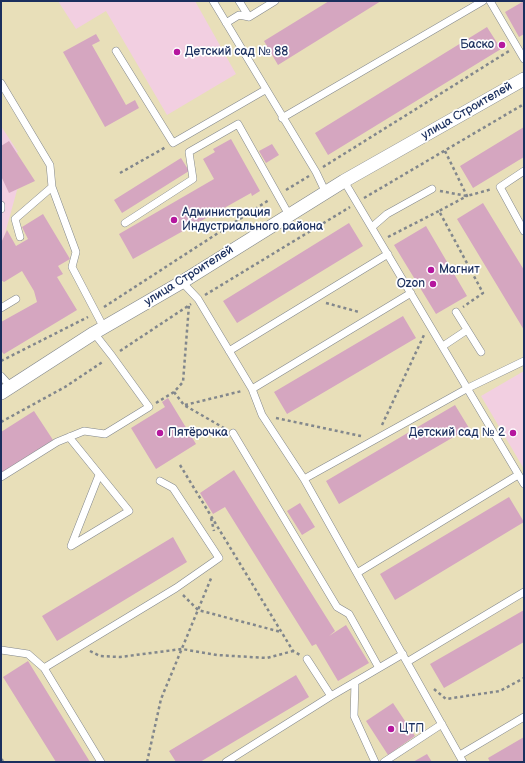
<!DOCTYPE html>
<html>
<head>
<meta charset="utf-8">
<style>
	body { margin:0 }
	#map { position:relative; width:525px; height:763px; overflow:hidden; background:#e8dfb9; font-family:"Balsamiq Sans",sans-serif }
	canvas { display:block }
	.frame { position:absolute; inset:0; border:2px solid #1b2f5e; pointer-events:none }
</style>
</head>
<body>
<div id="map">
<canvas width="525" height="763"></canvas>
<div class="frame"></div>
</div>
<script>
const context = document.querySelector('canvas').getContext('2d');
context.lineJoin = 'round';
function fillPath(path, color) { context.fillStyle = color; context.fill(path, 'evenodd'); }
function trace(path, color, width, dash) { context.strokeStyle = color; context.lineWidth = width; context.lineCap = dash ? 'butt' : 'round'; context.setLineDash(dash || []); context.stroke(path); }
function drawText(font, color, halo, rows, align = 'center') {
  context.font = font + ' "Balsamiq Sans",sans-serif'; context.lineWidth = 3.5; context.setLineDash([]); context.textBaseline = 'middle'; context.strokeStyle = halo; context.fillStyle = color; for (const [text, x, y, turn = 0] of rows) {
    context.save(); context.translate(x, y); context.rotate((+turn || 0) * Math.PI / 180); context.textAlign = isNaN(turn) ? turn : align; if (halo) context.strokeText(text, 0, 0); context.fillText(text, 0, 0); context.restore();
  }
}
const built = new Path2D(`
	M58,1H195L236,74L167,115L106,11L76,29Z
	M1,126L18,152L8,157L19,183L1,248Z
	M524,371V469L481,396Z`);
const building = new Path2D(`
	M329,1H381L278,65L264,41Z
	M524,1V34L519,37L505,12Z
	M487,27L501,49L328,155L315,133Z
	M96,34L100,41L92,45L126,105L135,100L139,108L105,127L63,52Z
	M524,127V157L473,188L460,166Z
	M231,139L260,191L252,196L251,193L133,259L119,234L214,179L203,159L215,152L213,149Z
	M9,141L35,181L9,193L1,176V146Z
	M272,144L279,155L266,163L259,151Z
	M181,158L189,171L122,213L114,200Z
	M483,203L524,270V330L457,219Z
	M43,214L70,259L58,266L63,274L57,277L77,310L4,354L1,351V322L37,302L34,291L22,271L4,282L1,280V243L7,230L16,246L28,239L22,227Z
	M349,223L363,246L237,323L223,301Z
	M426,226L467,296L436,314L394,245Z
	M403,316L416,338L287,414L274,392Z
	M168,398L196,444L156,469L131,428L165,407L162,402Z
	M455,405L469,428L339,504L326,481Z
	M34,411L53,440L1,473V432Z
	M234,470L335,631L329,636L346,625L369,663L338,681L316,644L312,646L225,507L213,514L200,493Z
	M509,497L524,522L395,600L380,574Z
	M300,503L315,527L302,535L287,511Z
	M173,537L187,562L57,641L42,616Z
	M524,610V642L444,688L430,664Z
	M28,661L90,762H56L3,677Z
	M296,675L309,697L200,762H176L169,751Z
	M393,703L415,736L388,755L366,721Z
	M524,737V762H490L488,758Z
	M427,754L432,762H413Z`);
const path = new Path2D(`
	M445,151L467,196L439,211L483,293L463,307
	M323,167L509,51
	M120,173L166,147
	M286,190L309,176
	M440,191L467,196L492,189
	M364,198L524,104
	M388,237L439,211
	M205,295L350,207
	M326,303L359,312
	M104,307L269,200
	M120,351L191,304
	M1,361L88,317
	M174,392L184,405L224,428
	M156,403L174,392L183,382L189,305
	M185,405L242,391
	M276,418L361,436
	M1,422L65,387L104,361
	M382,425L424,335
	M180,465L293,651L300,655
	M211,518L214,531
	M183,595L198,610L281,632
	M90,651L100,656L120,657L182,649L217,655L267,658L293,651
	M434,689L446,699L500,691L524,678
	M1,759L4,762
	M147,762L161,699L212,576`);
const service = new Path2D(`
	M213,1L316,172L326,193
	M239,1L249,17
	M490,1L524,59
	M226,23L239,15L249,17L275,1
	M116,51L173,143L265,90
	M1,83L50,165L52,187L76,252L72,267L104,328
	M282,118L483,1
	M524,171L500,187L524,231
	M344,181L524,484
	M1,205V209
	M125,223L193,179L189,152L238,124L289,215
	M372,227L387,214L432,189
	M20,237L15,219L52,187
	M182,282L198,299L252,389L262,415L304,479L463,762
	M1,308L16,299
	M456,312L481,352
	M443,346L467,330
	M229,351L388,254
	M1,376L11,387
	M252,389L411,293
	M233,433L337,607L349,614L379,668
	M69,437L129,511L71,546L99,475
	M1,477L57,442L84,431L105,434L149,407L112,356L94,333
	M304,479L468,388L524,361
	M357,573L518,475
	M1,650L28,654L44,668L101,762
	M307,659L331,696L403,654
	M407,662L524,592
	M44,668L176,588L219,558L173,488L160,481
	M355,682L354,716L375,762
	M460,755L524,717
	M226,762L331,696
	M384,762L442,724`);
const minor = new Path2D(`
	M1,393L94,333L182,282L344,181L524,79`);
const markers = [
	[502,45,4,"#b5179e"],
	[177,52,4,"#b5179e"],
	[174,220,4,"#b5179e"],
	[431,270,4,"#b5179e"],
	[433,284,4,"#b5179e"],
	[160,433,4,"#b5179e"],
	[513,433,4,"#b5179e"],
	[391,729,4,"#b5179e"]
];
const poiNames = [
	["Баско",494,45,"right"],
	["Детский сад № 88",185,52],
	["Администрация",182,213],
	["Индустриального района",182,227],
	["Магнит",439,270],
	["Ozon",425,284,"right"],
	["Пятёрочка",168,433],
	["Детский сад № 2",505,433,"right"],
	["ЦТП",399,729]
];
const streetNames = [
	["улица Строителей",467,111,-30],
	["улица Строителей",189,276,-32]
];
fillPath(built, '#f2cfe1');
fillPath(building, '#d5a6c0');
trace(service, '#82878c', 8);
trace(minor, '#82878c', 14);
trace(path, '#82878c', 2.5, [3, 3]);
trace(service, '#fff', 7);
trace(minor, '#fff', 13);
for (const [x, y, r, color] of markers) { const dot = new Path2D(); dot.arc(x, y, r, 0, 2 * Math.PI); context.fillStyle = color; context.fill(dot); trace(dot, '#fff', 1.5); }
drawText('12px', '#1b2f5e', '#fff', poiNames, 'left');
drawText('12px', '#1b2f5e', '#fff', streetNames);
</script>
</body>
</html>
